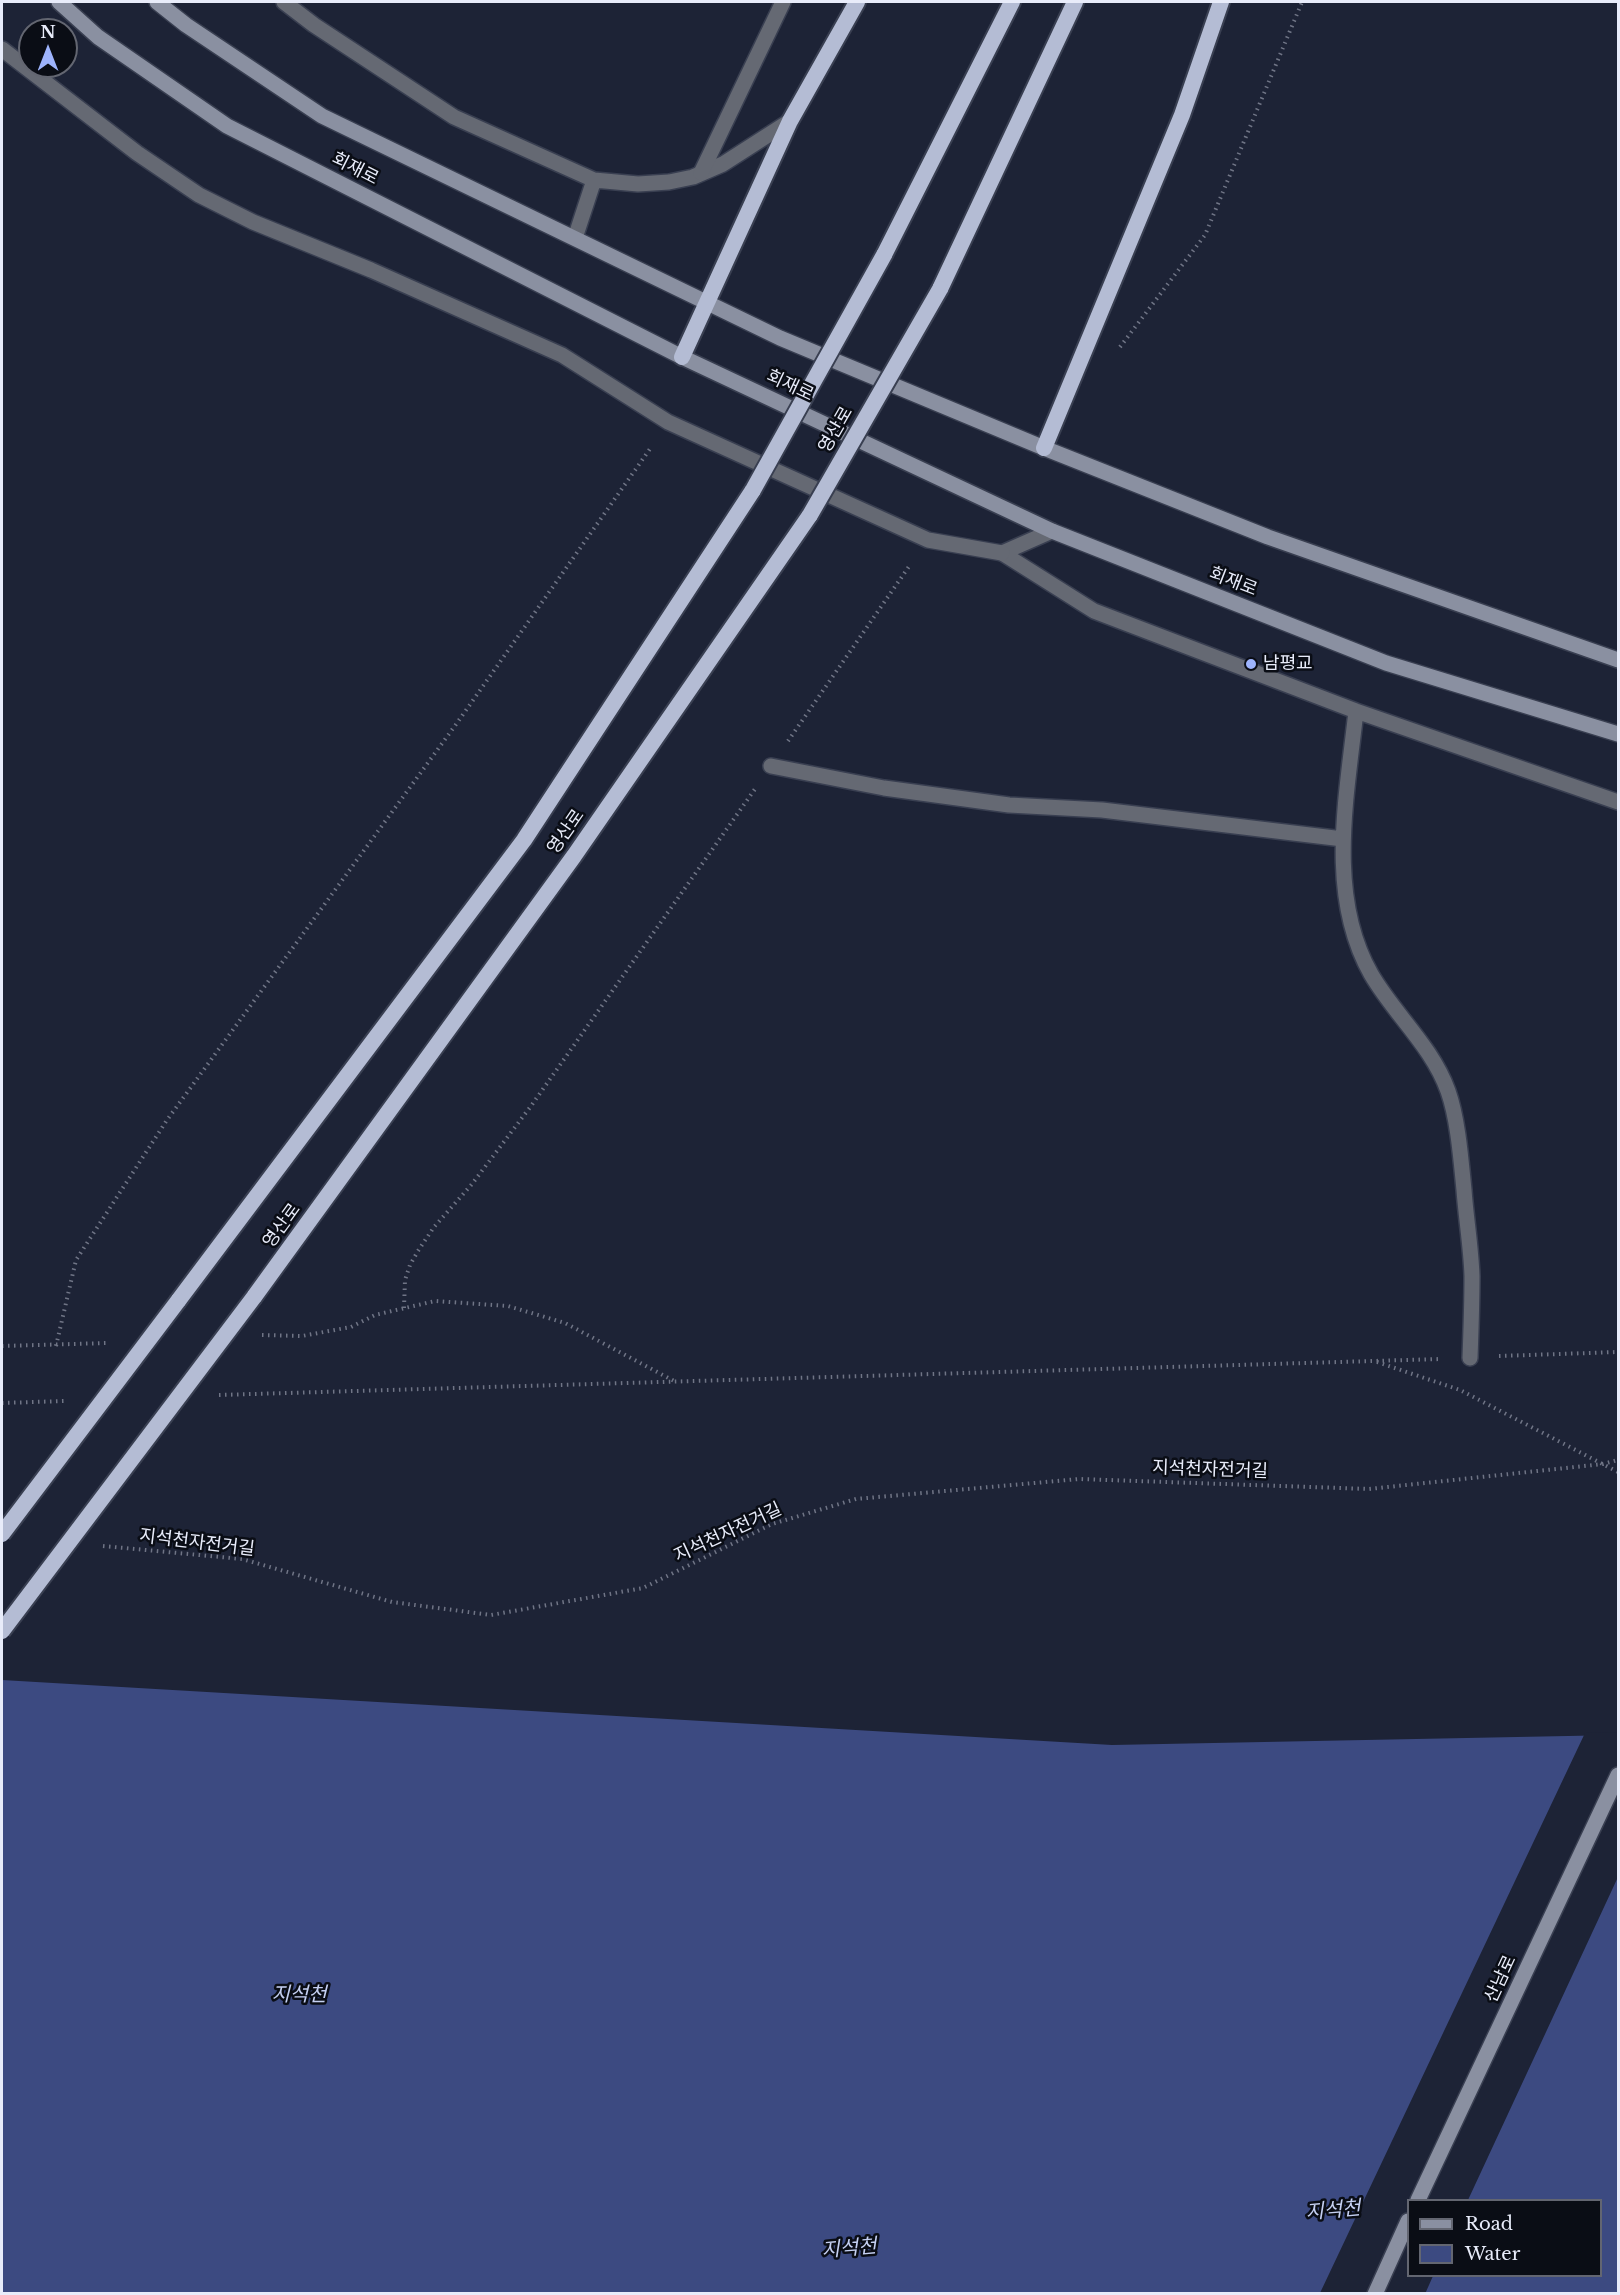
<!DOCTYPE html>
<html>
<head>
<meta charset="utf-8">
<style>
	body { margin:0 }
	#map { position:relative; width:1620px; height:2295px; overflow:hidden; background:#1d2336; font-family:"Libre Baskerville",serif }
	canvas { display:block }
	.frame { position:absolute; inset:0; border:3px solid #e8ecfa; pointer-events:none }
	.legend { position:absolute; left:1407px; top:2199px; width:195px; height:78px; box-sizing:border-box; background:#0a0d15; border:2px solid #636671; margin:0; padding:8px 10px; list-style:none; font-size:18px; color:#e8ecfa }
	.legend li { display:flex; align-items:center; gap:12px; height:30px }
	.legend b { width:30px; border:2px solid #636671 }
	.north { position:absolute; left:18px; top:18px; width:60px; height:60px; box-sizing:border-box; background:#0a0d15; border:2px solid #636671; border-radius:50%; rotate:0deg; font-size:16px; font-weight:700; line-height:24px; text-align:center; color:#e8ecfa }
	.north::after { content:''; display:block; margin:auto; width:21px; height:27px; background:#9eb4fd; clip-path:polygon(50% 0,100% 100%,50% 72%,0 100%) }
</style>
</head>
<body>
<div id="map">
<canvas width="1620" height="2295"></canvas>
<div class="frame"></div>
<ul class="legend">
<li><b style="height:8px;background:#8a90a1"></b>Road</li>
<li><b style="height:16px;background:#3c4a81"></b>Water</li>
</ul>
<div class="north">N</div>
</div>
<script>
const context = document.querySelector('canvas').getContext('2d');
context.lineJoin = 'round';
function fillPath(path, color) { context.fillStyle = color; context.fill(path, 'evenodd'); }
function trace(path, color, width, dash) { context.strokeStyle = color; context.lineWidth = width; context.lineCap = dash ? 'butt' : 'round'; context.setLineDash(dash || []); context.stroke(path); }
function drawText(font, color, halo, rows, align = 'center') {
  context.font = font + ' "Libre Baskerville","Noto Sans KR",serif'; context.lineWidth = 5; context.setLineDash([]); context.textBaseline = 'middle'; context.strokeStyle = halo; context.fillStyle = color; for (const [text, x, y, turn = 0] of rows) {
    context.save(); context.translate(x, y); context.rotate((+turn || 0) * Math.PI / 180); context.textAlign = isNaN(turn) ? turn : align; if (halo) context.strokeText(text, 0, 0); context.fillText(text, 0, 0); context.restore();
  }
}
const water = new Path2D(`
	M2,1680L1112,1745L1618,1735V2293H2ZM1408,2200H1600V2276H1408Z`);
const pier = new Path2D(`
	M1618,1732V1877L1468,2200H1408V2276H1433L1425,2294L1320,2293L1585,1733Z`);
const path = new Path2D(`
	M1120,347L1205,235L1302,2
	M788,741L910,565
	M404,1308L405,1280L410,1265L418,1251L434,1227L472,1184L531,1106L755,789
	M262,1335L302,1336L351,1327L375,1315L435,1301L508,1306L565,1323L676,1382
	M2,1346L108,1343
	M56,1346L76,1260L167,1120L457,723L652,446
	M1499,1356L1618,1352
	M1377,1362L1460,1390L1618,1472
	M219,1395L1441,1359
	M2,1403L65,1401
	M103,1546L242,1559L392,1602L491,1615L643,1588L772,1524L856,1499L1079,1479L1369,1489L1603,1464L1618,1460`);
const service = new Path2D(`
	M284,2L314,25L454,117L594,180L638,184L669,182L693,177L723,164L790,121
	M575,238L594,180
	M1052,531L1002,553L1094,611L1356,711L1618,802
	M1356,711C1347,795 1326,895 1371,974C1394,1014 1432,1046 1448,1091C1458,1119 1461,1160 1464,1190C1466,1218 1471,1247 1472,1276C1472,1303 1471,1331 1470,1358
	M771,766L884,788L1009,805L1102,810L1343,839`);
const minor = new Path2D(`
	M2,49L137,153L199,195L253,222L371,270L562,355L668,422L928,540L1002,553
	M701,173L783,2`);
const secondary = new Path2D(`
	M59,2L98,37L227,126L682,357L1052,531L1386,663L1618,734
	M157,2L186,25L322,116L780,338L1044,448L1268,537L1618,660
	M1418,2200L1618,1775
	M1375,2294L1408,2221`);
const trunk = new Path2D(`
	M884,255L1012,2
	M940,289L1075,2
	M682,357L790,121L857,2
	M1044,448L1182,115L1221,2
	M254,1297L574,856L810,515
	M178,1301L524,840L753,490`);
const trunkBridge = new Path2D(`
	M753,490L884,255
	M810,515L940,289
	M2,1534L178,1301
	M2,1631L254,1297`);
const markers = [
	[1251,664,6,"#9eb4fd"]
];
const streetNames = [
	["회재로",355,169,27],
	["회재로",790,386,25],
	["영산로",836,430,-60],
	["회재로",1233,582,21],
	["영산로",566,832,-55],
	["영산로",282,1226,-54],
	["지석천자전거길",1210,1470,2],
	["지석천자전거길",728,1533,-25],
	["지석천자전거길",197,1543,7],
	["산남로",1501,1979,-65]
];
const poiNames = [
	["남평교",1263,664]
];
const waterNames = [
	["지석천",299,1995],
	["지석천",1333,2211,-5],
	["지석천",849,2249,-5]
];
fillPath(water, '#3c4a81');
fillPath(pier, '#1d2336');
trace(service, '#393f51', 18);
trace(minor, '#393f51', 18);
trace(secondary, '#393f51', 18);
trace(trunk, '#393f51', 20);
trace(path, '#707586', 4, [1.5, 4.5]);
trace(service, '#656973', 15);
trace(minor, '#656973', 15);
trace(secondary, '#8a90a1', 15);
trace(trunk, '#b4bcd4', 16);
trace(trunkBridge, '#393f51', 20, []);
trace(trunkBridge, '#b4bcd4', 16);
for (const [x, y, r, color] of markers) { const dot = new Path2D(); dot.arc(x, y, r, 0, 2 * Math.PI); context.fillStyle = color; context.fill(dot); trace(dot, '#0a0d15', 2); }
drawText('18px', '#e8ecfa', '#0a0d15', streetNames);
drawText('18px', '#e8ecfa', '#0a0d15', poiNames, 'left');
drawText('italic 20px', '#c5d0f2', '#0a0d15', waterNames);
</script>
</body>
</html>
